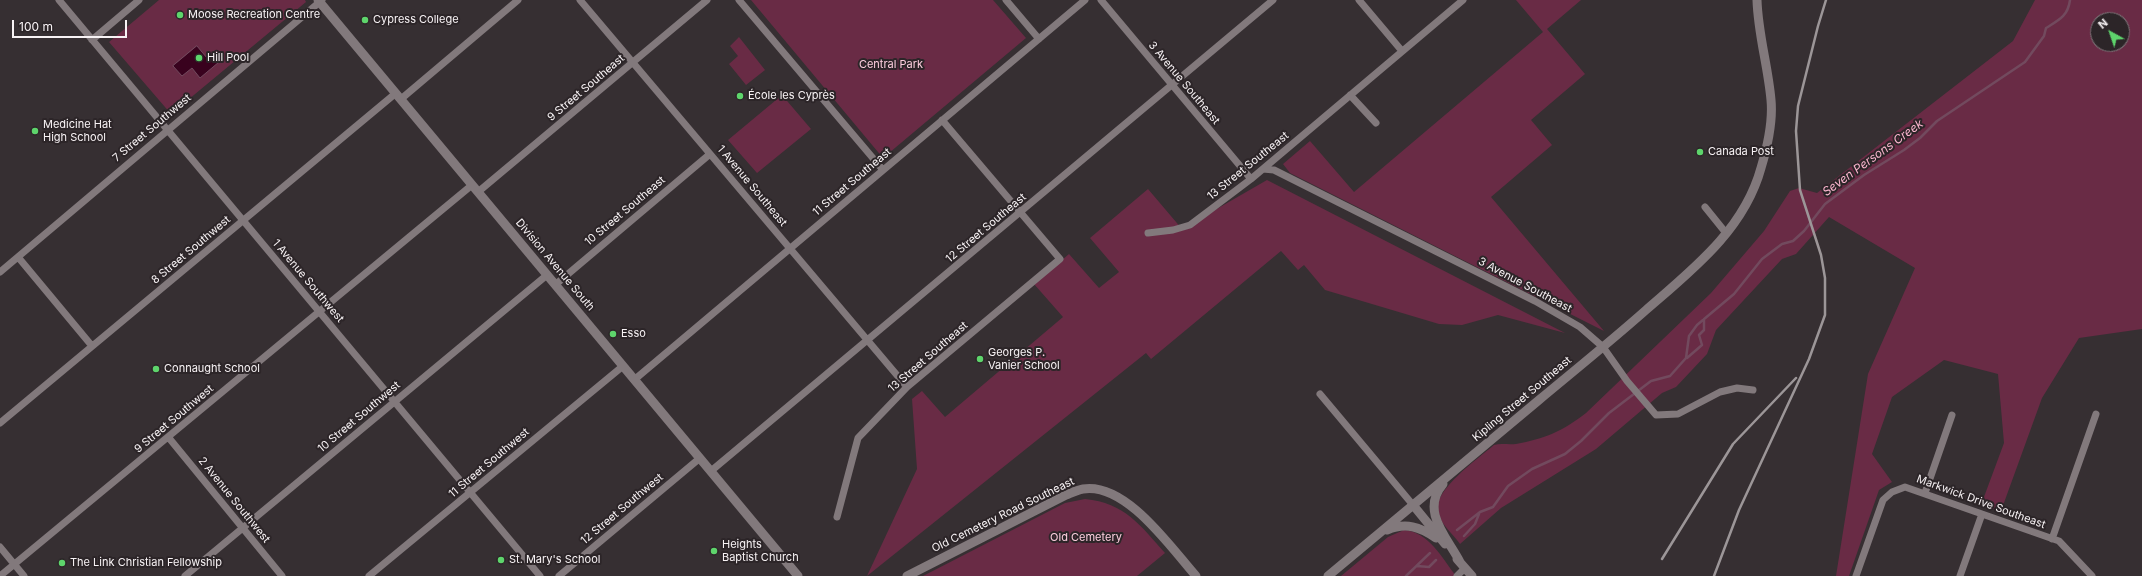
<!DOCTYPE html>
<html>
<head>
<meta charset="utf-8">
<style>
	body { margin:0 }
	#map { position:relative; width:2142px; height:576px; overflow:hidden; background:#362f32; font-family:Inter,sans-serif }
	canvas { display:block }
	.north { position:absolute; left:2090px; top:12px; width:40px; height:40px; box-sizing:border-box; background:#2c2528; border:1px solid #7e777a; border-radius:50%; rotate:320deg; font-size:11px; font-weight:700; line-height:16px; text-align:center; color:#f8f3f5 }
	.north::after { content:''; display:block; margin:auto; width:14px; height:18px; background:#5ed56c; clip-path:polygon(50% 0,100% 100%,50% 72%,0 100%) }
	.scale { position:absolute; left:12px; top:20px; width:115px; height:18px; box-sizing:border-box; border:2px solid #f8f3f5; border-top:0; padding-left:5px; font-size:12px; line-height:14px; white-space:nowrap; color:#f8f3f5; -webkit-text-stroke:3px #2c2528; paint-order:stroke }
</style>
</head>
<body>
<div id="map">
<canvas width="2142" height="576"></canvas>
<div class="north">N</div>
<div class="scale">100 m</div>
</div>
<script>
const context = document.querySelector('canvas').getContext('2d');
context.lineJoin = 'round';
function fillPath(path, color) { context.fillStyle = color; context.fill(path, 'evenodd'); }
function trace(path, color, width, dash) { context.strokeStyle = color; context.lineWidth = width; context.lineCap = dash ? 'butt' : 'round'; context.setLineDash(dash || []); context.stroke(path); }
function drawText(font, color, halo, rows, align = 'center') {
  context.font = font + ' Inter,sans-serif'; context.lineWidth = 4; context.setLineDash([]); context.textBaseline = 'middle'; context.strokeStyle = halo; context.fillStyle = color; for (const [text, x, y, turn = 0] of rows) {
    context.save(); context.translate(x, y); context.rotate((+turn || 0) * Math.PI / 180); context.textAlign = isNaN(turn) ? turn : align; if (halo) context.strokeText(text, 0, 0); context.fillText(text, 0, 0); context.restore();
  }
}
const green = new Path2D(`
	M159,0H305L306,2L171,114L109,42Z
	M751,0H993L1026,38L883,158Z
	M1516,0H1581L1547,29L1585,74L1531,120L1552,145L1491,197L1604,331L1290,173L1283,164L1310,141L1354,192L1543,32Z
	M2035,0H2142V329L2079,338L2042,398L2001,511L1981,505L2004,443L1998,374L1944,360L1892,397L1872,454L1892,482L1879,490L1849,576H1836L1868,374L1915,268L1829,217L1796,254L1782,259L1716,330L1707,354L1676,387L1662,393L1596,449L1501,508L1460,544C1454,535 1441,524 1438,514C1430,492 1479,458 1494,445C1501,443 1508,445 1516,444C1544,439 1563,431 1586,413L1711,293L1764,231L1790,191L1799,188L1817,193L2013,41ZM2098,20H2122V44H2098Z
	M739,37L765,70L746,85L729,64L738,56L730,46Z
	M782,95L811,129L757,173L728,140Z
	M1267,180L1565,333L1498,315L1462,325L1439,324L1325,290L1304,265L1298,270L1281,251L1151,359L1146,353L867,576L917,469L912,399L922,391L945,417L1063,317L1034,284L1069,254L1099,288L1119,272L1090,238L1148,189L1182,229Z
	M1085,499C1125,503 1140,525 1165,553L1137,576H923L1065,503Z
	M1404,530C1429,532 1442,558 1456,576H1341L1388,537Z`);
const water = new Path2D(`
	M197,46L207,58L212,54L219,62L200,78L192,68L182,76L173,66Z`);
const stream = new Path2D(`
	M1687,358L1702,345L1699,335L1704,330V319
	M1457,530L1480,512L1493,507L1508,486L1532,469L1565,454L1581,441L1609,413L1651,381L1670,376L1686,358L1689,336L1697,325L1734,294L1762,259L1782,244L1793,241L1804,231L1825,204L1864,175L1904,150L1920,138L1937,121L2025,62L2044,36L2046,28C2059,20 2068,16 2070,0
	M1464,536L1475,524L1479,514
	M1417,566L1429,567L1436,560
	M1406,576L1430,553`);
const minor = new Path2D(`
	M59,0L540,576
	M580,0L907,387
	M739,0L883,170
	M1006,0L1039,39
	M1101,0L1251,179
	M1359,0L1402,51
	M92,40L139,0
	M1350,95L1376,123
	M401,99L518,0
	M1263,169L1274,170L1535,301L1580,327L1603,347L1627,381L1656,415L1678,414L1720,392L1737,388L1753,390
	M478,192L707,0
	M1705,207L1726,233
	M1148,233L1173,230L1190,225L1251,179L1463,0
	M18,257L92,346
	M0,272L322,0
	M555,285L710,154
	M634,380L1085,0
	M1320,394L1413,505
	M0,423L396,93
	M169,438L282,576
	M711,471L1273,0
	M1925,493L1952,415
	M837,517L858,438L907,387L1060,259L942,120
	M2052,539L2096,414
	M0,547L24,576
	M0,576L472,185
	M185,576L547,275
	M369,576L623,366
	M559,576L700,458
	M1457,576L1465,568
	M1856,576L1883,500L1892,492L1905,487L2059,541L2092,576
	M1960,576L1982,514`);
const tertiary = new Path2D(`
	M318,0L798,576
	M1443,484C1420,511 1447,537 1460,562
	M1413,505L1445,544
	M1387,530C1406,522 1420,527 1436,538
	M1457,559L1472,576
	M907,576L1066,495C1071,493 1077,490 1083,489C1126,482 1171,548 1196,576
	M1328,576C1398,517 1469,459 1539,400C1575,370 1611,341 1646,310C1692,270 1744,230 1761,168C1767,148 1773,121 1771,100C1768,66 1758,34 1757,0`);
const rail = new Path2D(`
	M1662,559L1733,444L1796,378
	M1714,576L1739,510L1809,359L1825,315V278L1821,255L1800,190L1796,131L1798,106L1818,26L1826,0`);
const markers = [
	[180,15,4,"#5ed56c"],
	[365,20,4,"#5ed56c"],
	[199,58,4,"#5ed56c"],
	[740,96,4,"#5ed56c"],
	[35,131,4,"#5ed56c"],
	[1700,152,4,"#5ed56c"],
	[613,334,4,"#5ed56c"],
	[980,359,4,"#5ed56c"],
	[156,369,4,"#5ed56c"],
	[714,551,4,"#5ed56c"],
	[501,560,4,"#5ed56c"],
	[62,563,4,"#5ed56c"]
];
const poiNames = [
	["Moose Recreation Centre",188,15],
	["Cypress College",373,20],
	["Hill Pool",207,58],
	["École les Cyprès",748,96],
	["Medicine Hat",43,125],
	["High School",43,138],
	["Canada Post",1708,152],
	["Esso",621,334],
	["Georges P.",988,353],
	["Vanier School",988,366],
	["Connaught School",164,369],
	["Heights",722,545],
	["Baptist Church",722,558],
	["St. Mary's School",509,560],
	["The Link Christian Fellowship",70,563]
];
const parkNames = [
	["Central Park",891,65],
	["Old Cemetery",1086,538]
];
const streetNames = [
	["3 Avenue Southeast",1184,83,50],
	["9 Street Southeast",586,88,-40],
	["7 Street Southwest",152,128,-40],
	["13 Street Southeast",1248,166,-39],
	["11 Street Southeast",852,182,-40],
	["1 Avenue Southeast",752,186,50],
	["10 Street Southeast",625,211,-40],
	["12 Street Southeast",986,228,-40],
	["8 Street Southwest",191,250,-40],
	["Division Avenue South",555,265,50],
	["1 Avenue Southwest",308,281,50],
	["3 Avenue Southeast",1525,285,28],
	["13 Street Southeast",928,357,-41],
	["Kipling Street Southeast",1522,399,-40],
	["10 Street Southwest",359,417,-40],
	["9 Street Southwest",174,419,-40],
	["11 Street Southwest",489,463,-40],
	["2 Avenue Southwest",234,500,51],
	["Markwick Drive Southeast",1981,502,20],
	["12 Street Southwest",622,509,-40],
	["Old Cemetery Road Southeast",1003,515,-26]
];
const waterNames = [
	["Seven Persons Creek",1873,158,-36]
];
fillPath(green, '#692b45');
fillPath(water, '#39021e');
trace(water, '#724a5e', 1);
trace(stream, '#724a5e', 2.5);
trace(minor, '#82797c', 7);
trace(tertiary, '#82797c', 9);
trace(rail, '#9c9698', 2.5);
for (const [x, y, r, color] of markers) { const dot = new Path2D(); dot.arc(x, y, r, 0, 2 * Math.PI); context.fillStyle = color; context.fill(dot); trace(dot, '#2c2528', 1.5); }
drawText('11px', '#f8f3f5', '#2c2528', poiNames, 'left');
drawText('11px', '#fdcede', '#2c2528', parkNames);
drawText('11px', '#f8f3f5', '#2c2528', streetNames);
drawText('italic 12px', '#fab5ce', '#2c2528', waterNames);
</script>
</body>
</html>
